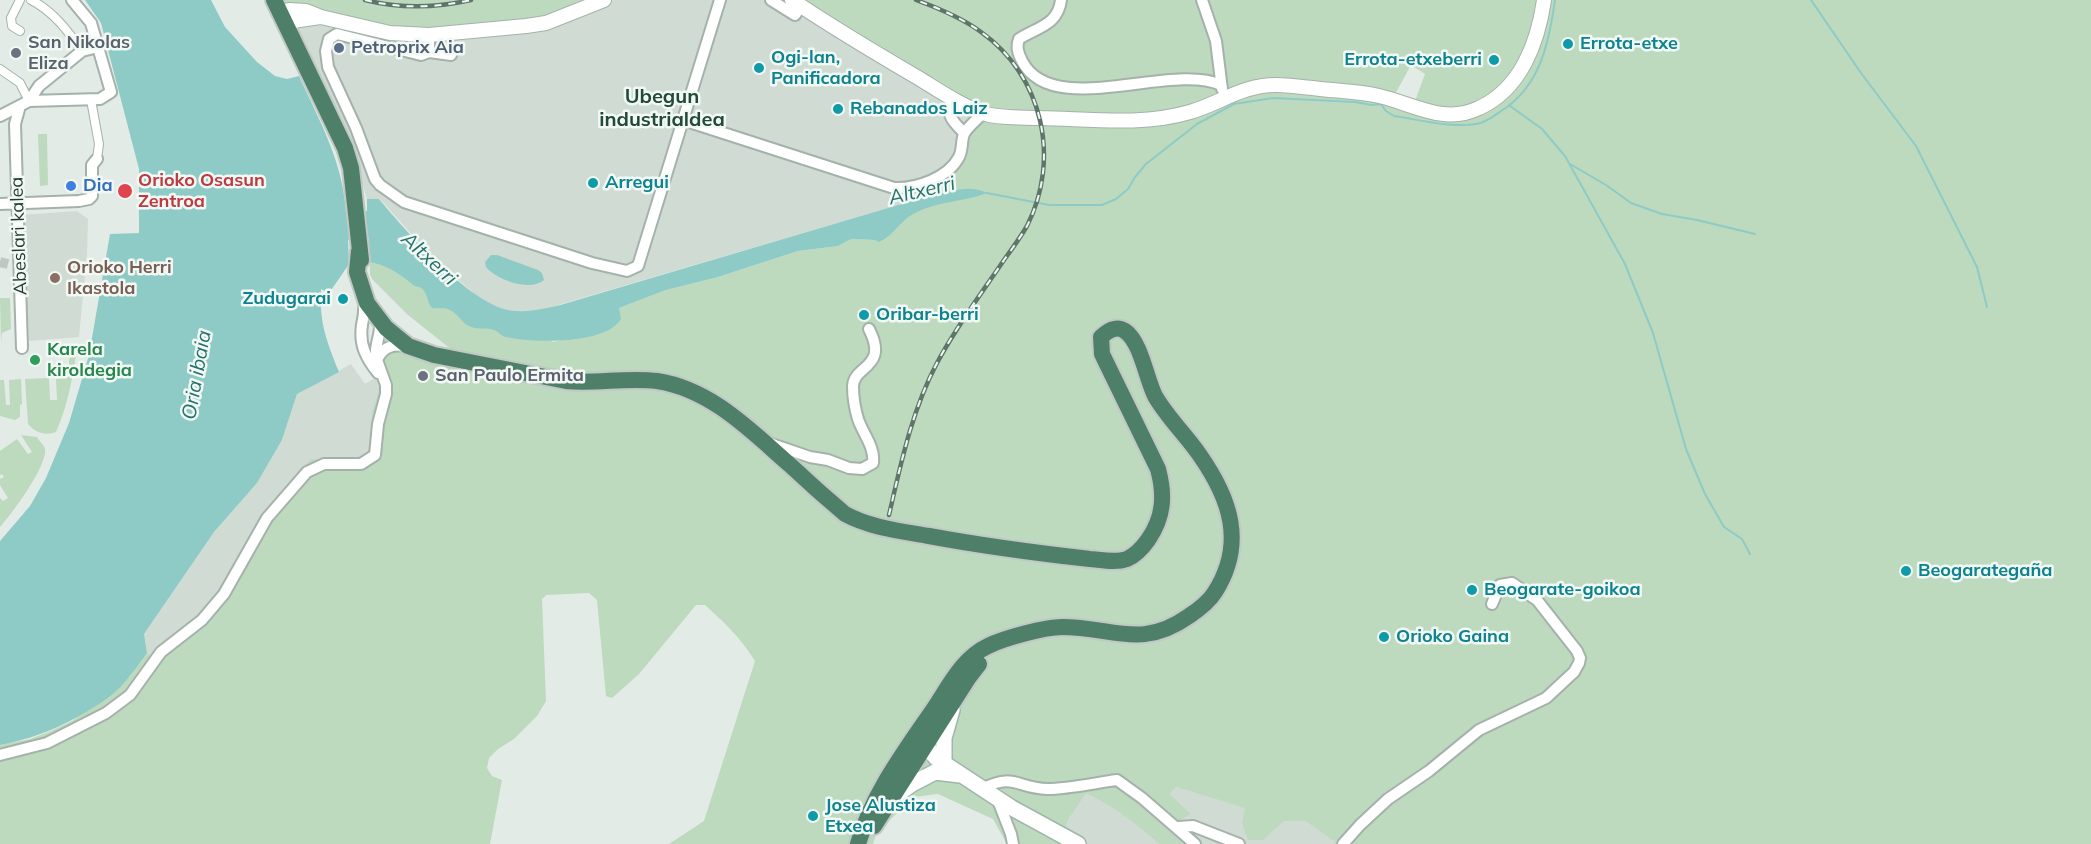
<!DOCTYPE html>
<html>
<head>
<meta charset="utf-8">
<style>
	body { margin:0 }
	canvas { display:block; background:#e2ebe5 }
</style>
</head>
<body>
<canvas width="2091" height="844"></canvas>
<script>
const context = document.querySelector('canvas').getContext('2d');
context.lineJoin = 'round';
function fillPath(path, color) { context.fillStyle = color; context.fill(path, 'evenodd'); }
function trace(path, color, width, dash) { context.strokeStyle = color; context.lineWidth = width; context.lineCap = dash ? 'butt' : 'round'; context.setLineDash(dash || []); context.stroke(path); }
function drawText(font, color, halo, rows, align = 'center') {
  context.font = font + ' Mulish,sans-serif'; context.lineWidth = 5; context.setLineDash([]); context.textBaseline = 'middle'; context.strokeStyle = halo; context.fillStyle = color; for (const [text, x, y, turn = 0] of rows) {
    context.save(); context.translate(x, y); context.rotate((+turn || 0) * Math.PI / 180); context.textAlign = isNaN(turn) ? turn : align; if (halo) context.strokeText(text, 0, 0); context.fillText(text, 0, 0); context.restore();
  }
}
const built = new Path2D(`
	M613,0H786L966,110L974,118L975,125L960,165L925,197L541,310L513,312L491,305L478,297L431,256L380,199H367L353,152L289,7L537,29Z
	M77,211L88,219L87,253L79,337L29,341L22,215Z
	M351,364L365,384L376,377L379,383V391L372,411L370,452L362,458L350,461L233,565L202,615L167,641L151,656L147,653L144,634L214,532L257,483L282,440L297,394Z
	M1176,787L1246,808L1263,840L1284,821H1307L1335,842L1334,844H1187L1168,827L1191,814L1170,794Z
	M1086,792L1111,805L1137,824L1159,844H1064L1061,842L1068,820Z`);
const green = new Path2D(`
	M285,0H613L537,29L421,39L289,7Z
	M786,0H2091V844H1334L1335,842L1306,821H1284L1263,840H1248L1242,823L1245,808L1176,787L1170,794L1191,814L1168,827L1187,844H1159C1136,823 1114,806 1086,793L1068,820L1061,842L1064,844H1007L993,819L938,794L914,797L877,832L873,844H669L704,821L755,661C740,637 726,624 705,605H696L639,674L612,698L606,696L597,600L589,593L546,595L542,599L546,701L537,716L514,739L498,749L489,758L487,768L492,776L502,780L490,844H0V745L30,739L51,731L72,721L130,676L147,653L151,656L202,615L233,565L262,513L311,459C332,460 352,465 370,452L372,411L379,391V383L376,377L382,357L387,350H452L408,315L373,280L370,275L369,238L347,240L349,264L329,293L321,289L320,305L323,333L300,248L369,233L387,246L553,342L571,338L619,308L666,290L718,277L798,251L838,246L851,239L875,240L899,226L905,217L929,206L981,195L964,189L925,197L960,165L966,152L974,118L966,110ZM1411,65L1425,74L1415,101L1394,96Z
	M38,134H47L48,185L40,186Z
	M0,298H10L11,329L2,333L1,342Z
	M77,348C73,376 68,405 56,432C45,436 36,433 28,424L25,379L49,378L50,400H57L56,379L68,377L70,349Z
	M21,379L22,404L20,405V417L15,420L0,416V380H4L6,405H10L9,380Z
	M21,435L37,437C39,441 44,445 45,449C48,465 11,515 0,527V498L3,501L8,498L0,485V479L4,477L2,474L0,475V451L17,439L28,454L32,452Z`);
const water = new Path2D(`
	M85,0H211L225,27L257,62L275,76L287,79L299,76C320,122 343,162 346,213L367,211V199H379C405,230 473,309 515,311C535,312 554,307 574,301L925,197C945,193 969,183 987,193C964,202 938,201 915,213C900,220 895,235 879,242L875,240L851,239L838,246L798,251L718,277L666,290L619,308L621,319C605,345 533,343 506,337C501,336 499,332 494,330C487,327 479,330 471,327C462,324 459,314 450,310C444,307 438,309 432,308C427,302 428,296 424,291C421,285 416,288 412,284C400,274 387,265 370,262L369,238L348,240L349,264L329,293L321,289C319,323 327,342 339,372L297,394L282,440L257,483L214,532L144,634L147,653C137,667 127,681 114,693C107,699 99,704 91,709C60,728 35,738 0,745V541L30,506L46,478L69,423L89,355L110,234L139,233V169L101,23Z
	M491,255H497L538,270L542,273L544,280C530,292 497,280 486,267L485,262Z`);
const stream = new Path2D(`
	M1811,0L1861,73L1916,146L1977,267L1987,307
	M1510,106L1542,129L1565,156L1625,264L1653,333L1686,449L1705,494L1724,527L1742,539L1750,554
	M1570,164L1606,185L1631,203L1662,214L1697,220L1755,234
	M987,193L1049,205H1102L1116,199L1128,189L1135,177L1146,164L1197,124L1234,104L1273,98L1355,102L1372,105L1381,104L1386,111L1394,116C1421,120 1450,128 1476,124C1485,123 1494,116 1501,111C1540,87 1549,43 1555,0`);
const minorTunnel = new Path2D(`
	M0,262L8,264`);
const pedestrian = new Path2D(`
	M20,0L11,18L12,26L20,31
	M31,0C53,11 68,31 82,51
	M0,69L20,83L29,101
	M91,100L99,144L97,159`);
const minor = new Path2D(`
	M771,0L795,15L801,6
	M1061,0C1058,25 1038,27 1019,39C1016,47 1018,53 1022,61C1052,120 1171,62 1221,85
	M1202,0L1216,41L1222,89
	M429,35V52L421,55L337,34L329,39L326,51L328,67L356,128L375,179L380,185L404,202L592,263L627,271L638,266L720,0
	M429,52L451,55
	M952,98C946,117 952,120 964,133
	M29,101L100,99L111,92L91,23L72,0
	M20,106L15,124L22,348
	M0,116L29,101L39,86L82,51L98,47
	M683,120L894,188C916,189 948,178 959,157C963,149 961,141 964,134C967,127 978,119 983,113
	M0,204L79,201L89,199L92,196V165L97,159
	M364,301C365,310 364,316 362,325C359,345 366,358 378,373
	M377,360C373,345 382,335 380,320
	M769,443L810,457L828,460L849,468L862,469L873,463C875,447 863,434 858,419C855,409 853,397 853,386C854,365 889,368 869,329
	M0,755L47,743L106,713L130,695L161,652L202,620L224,594L267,518L307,472L324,464H361L375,455L378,424L386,394V385L377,360C383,347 392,344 406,346
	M984,788C1013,773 1018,788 1047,789C1069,789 1094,783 1117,780L1142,798L1195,844
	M997,798L1011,834L1013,844
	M1178,827L1193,826L1239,844
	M1343,844L1360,825L1388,799L1429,771L1479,730L1546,698L1574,672L1579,663L1580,658L1577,651L1537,600L1512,583L1500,585L1492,604`);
const tertiary = new Path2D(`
	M792,0C832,27 874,52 915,76C937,89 959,105 983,113C1001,119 1023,117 1041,118C1090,119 1143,126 1190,112C1221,103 1242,85 1276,85C1288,85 1300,87 1312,88C1334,91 1357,91 1379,96C1414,104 1444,125 1479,108C1521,89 1538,42 1544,0
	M282,14L289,10L306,11L321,17L390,33L429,35L526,26L546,23L604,0
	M286,22L320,17`);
const secondary = new Path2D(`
	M926,746L936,758L1012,808L1078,844
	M940,768L944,763V738L952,710
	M895,796L912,784L935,772L960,775`);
const trunk = new Path2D(`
	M274,0L345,148L351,168L361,260
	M359,251L357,272L367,303L386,328L408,346L434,355L566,381C596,384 627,377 657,381C711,389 751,431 790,465C808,482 826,498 845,514C871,528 901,531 929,536C983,546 1036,553 1090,559C1102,560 1116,563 1127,559C1136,555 1143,547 1148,540C1164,517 1165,495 1158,469L1102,354L1101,337C1108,331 1116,325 1125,331C1141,342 1146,378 1155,396C1167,417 1185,434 1199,454C1230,498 1246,543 1215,592C1209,602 1198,610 1189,616C1141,650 1113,627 1062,627C1045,627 1004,638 988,646C962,658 948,688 933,710C904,752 872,795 858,844
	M874,826L969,677L979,664`);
const rail = new Path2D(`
	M365,0C401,9 435,8 471,0
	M889,515C901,463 912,410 937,363C956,327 981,294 1004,260C1012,249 1020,238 1027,226C1061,159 1043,76 981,32C962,18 938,8 916,0`);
const markers = [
	[1568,44,6,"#0f9aa8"],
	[339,48,6,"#5c6f8a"],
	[16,53,6,"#6b7280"],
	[1494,60,6,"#0f9aa8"],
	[759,68,6,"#0f9aa8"],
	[838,109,6,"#0f9aa8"],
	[593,183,6,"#0f9aa8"],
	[71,186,6,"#3f7fe0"],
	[125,191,8,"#e0444e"],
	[55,278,6,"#8d6e63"],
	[343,299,6,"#0f9aa8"],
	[864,315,6,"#0f9aa8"],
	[35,360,6,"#2e9e5b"],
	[423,376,6,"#6b7280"],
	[1906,571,6,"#0f9aa8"],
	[1472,590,6,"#0f9aa8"],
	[1384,637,6,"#0f9aa8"],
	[813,816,6,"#0f9aa8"]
];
const worshipNames = [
	["San Nikolas",28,43],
	["Eliza",28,64],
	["San Paulo Ermita",435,376]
];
const cultureNames = [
	["Errota-etxe",1580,44],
	["Ogi-lan,",771,58],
	["Panificadora",771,79],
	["Errota-etxeberri",1482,60,"right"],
	["Rebanados Laiz",850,109],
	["Arregui",605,183],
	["Zudugarai",331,299,"right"],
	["Oribar-berri",876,315],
	["Beogarategaña",1918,571],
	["Beogarate-goikoa",1484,590],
	["Orioko Gaina",1396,637],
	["Jose Alustiza",825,806],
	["Etxea",825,827]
];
const serviceNames = [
	["Petroprix Aia",351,48]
];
const healthNames = [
	["Orioko Osasun",138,181],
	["Zentroa",138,202]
];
const shopNames = [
	["Dia",83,186]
];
const streetNames = [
	["Abeslari kalea",19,236,-92]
];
const educationNames = [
	["Orioko Herri",67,268],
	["Ikastola",67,289]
];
const leisureNames = [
	["Karela",47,350],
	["kiroldegia",47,371]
];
const neighbourhoodNames = [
	["Ubegun",662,97],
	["industrialdea",662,120]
];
const waterNames = [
	["Altxerri",922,191,-13],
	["Altxerri",429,259,43],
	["Oria ibaia",197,375,-80]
];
fillPath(built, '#d0dbd3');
fillPath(green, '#bddabe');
fillPath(water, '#8ecbc7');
trace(stream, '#8ecbc7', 2);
trace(minorTunnel, '#bcc8c1', 10, [10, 5]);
trace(pedestrian, '#a5b2ab', 10);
trace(minor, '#a5b2ab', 14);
trace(tertiary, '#a5b2ab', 16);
trace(secondary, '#a1b6aa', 18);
trace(trunk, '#c1c8c5', 20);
trace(pedestrian, '#fff', 8);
trace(minor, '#fff', 10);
trace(tertiary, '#fff', 14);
trace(secondary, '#fff', 15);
trace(trunk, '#4e8069', 16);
trace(rail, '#5e766a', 4.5);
trace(rail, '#f2f8f4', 2, [7]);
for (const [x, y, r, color] of markers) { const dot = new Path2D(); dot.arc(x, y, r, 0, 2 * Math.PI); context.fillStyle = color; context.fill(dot); trace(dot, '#f2f8f4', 2); }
drawText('bold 18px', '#5b616d', '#f2f8f4', worshipNames, 'left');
drawText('bold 18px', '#0d838f', '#f2f8f4', cultureNames, 'left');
drawText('bold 18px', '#4e5e75', '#f2f8f4', serviceNames, 'left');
drawText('bold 18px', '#be3a42', '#f2f8f4', healthNames, 'left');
drawText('bold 18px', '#366cbe', '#f2f8f4', shopNames, 'left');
drawText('18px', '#233a2f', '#f2f8f4', streetNames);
drawText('bold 18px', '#785e54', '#f2f8f4', educationNames, 'left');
drawText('bold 18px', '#27864d', '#f2f8f4', leisureNames, 'left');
drawText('bold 20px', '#214b37', '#f2f8f4', neighbourhoodNames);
drawText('italic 20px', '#23716c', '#f2f8f4', waterNames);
</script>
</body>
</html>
